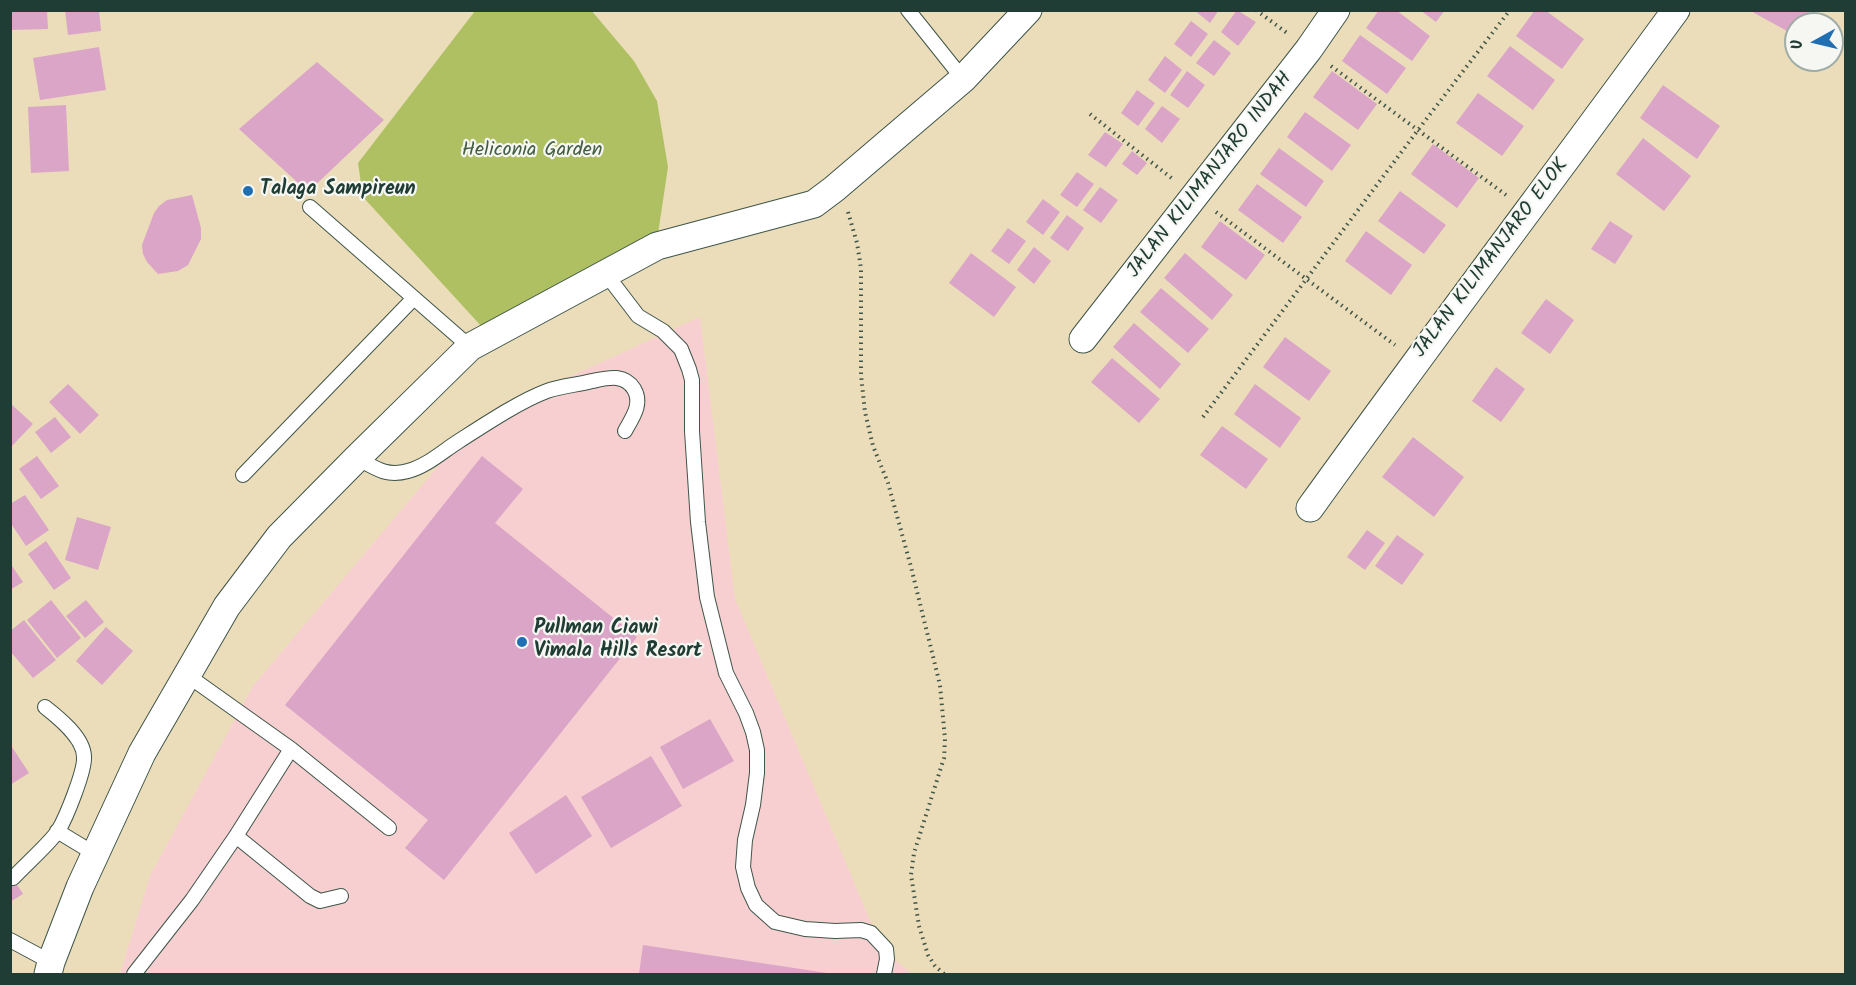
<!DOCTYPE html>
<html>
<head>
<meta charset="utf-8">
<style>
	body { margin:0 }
	#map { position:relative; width:1856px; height:985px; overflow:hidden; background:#ecddba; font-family:Kalam,sans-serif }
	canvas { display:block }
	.frame { position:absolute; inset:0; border:12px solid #1f3d34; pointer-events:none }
	.north { position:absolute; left:1784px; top:12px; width:60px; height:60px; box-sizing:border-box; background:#f6f6f2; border:2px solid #a0aca6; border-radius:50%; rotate:262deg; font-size:16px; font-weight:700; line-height:24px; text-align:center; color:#1f3d34 }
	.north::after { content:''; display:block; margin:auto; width:21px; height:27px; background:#1f6fb2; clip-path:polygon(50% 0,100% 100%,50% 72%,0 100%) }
</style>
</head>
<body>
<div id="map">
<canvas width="1856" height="985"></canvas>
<div class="frame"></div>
<div class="north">U</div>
</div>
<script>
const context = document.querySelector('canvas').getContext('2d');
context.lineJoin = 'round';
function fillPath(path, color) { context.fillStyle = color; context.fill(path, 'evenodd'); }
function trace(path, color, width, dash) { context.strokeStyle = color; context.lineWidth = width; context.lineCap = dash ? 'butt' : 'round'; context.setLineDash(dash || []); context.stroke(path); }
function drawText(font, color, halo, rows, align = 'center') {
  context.font = font + ' Kalam,sans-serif'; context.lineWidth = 4.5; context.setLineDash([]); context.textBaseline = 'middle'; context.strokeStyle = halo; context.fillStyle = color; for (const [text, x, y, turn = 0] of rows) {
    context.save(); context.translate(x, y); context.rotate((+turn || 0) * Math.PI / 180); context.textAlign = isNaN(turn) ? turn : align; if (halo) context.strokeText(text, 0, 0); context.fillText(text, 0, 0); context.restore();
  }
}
const built = new Path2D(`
	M700,317L735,599L882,949L912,974H120L150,876L253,686L478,419Z`);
const green = new Path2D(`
	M591,10L634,61L657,101L668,167L658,234L482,327L363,197L358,163L475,11Z`);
const building = new Path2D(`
	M10,10H47L48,29L10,30Z
	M65,10H99L101,31L68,35Z
	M1194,10H1219L1210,23Z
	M1237,10L1256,22L1238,46L1221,32Z
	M1379,10H1396L1430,36L1412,61L1366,28Z
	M1420,10H1445L1436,22Z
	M1535,10H1545L1584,39L1562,69L1516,36Z
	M1749,10H1811L1804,24H1796V36Z
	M1191,21L1208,34L1191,57L1174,44Z
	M1360,35L1406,68L1387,94L1342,61Z
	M1214,40L1231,53L1214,76L1196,63Z
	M1510,46L1555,80L1533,110L1487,76Z
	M99,47L106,90L40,100L33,58Z
	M1165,56L1182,70L1165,93L1148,80Z
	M317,62L384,120L308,192L239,129Z
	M1187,71L1205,85L1188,108L1170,95Z
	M1332,71L1377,104L1358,130L1313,97Z
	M1663,85L1720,126L1697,159L1640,118Z
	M1137,90L1155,103L1138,126L1121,113Z
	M1478,93L1524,126L1502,156L1456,123Z
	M66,105L69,171L31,173L28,107Z
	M1162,106L1180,119L1162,143L1145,129Z
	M1305,112L1351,145L1332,171L1287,137Z
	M1105,132L1123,144L1106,167L1088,155Z
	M1643,138L1691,176L1664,211L1616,174Z
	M1433,144L1479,178L1457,208L1411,174Z
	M1279,148L1324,181L1306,207L1260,174Z
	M1132,151L1147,163L1137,175L1122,164Z
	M1077,172L1094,184L1077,207L1060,195Z
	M1257,184L1302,217L1283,243L1238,210Z
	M1100,187L1118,200L1101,223L1083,210Z
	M1400,191L1446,225L1424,254L1378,221Z
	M192,195L201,228V239L188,265L178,271L158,274L147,262L143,254L142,245L154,213L159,206L167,200Z
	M1043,199L1060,212L1043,235L1026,222Z
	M1067,215L1084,228L1068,251L1050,238Z
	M1220,221L1265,255L1246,280L1201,247Z
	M1610,221L1633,236L1615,264L1591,249Z
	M1008,228L1026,241L1009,264L991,251Z
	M1366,231L1412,265L1391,295L1345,261Z
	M1034,247L1051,261L1034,284L1017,270Z
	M971,253L1016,287L994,317L949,283Z
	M1185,253L1233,295L1212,320L1164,278Z
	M1161,288L1209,329L1188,353L1140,312Z
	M1546,299L1574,320L1550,354L1521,333Z
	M1134,323L1181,364L1160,389L1113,347Z
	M1285,337L1331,371L1309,401L1263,367Z
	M1112,358L1160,399L1139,423L1091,382Z
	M1496,367L1525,389L1501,422L1472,401Z
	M68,384L99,415L80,434L49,402Z
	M1255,384L1301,418L1280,448L1234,414Z
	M10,403L33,424L10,448Z
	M55,417L71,437L51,453L35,432Z
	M1222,426L1268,459L1246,489L1200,455Z
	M1413,437L1464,477L1434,517L1382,477Z
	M37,456L59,486L41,499L19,469Z
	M482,456L523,489L495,523L637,637L444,880L405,848L428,820L285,705Z
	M25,495L49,530L26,546L10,522V504Z
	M77,517L111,527L98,570L65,560Z
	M1367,530L1385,543L1365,570L1347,557Z
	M1397,535L1424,554L1402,585L1375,566Z
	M46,541L71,578L54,590L28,554Z
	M10,563L23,582L10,590Z
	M51,600L81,638L57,658L27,620Z
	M86,600L104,622L85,638L66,616Z
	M24,620L56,660L33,678L10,651V631Z
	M106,627L133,651L102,685L76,661Z
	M710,719L734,761L683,789L660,747Z
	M10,744L29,773L10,785Z
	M651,756L682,806L611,848L581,797Z
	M566,795L592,836L536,874L509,833Z
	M10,874L23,894L10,902Z
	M643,945L827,973V974H639Z`);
const path = new Path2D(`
	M1256,10L1287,33
	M1331,66L1506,195
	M1090,114L1174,180
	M848,212L857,243L861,268V375L865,412L873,446L888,483L911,567L940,685L945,739L944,758L914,853L911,875L919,926L928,955L935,966L944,974
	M1216,212L1395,345
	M1203,417L1418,130L1510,10`);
const lane = new Path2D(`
	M908,10L963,79
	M310,207L470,347
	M606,274L638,316L663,331L681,349L689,369L692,380V431L698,522L707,597L726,673L746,713L753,732L757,750V773L753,805L745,840L743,867L748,888L756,905L775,922L805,929L835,931L861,930L871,933L886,949L887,959L884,974
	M357,458C375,468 386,477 408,471C427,466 443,451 459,441C484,425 520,401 547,391C561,386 577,385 592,381C607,378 624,373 634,389C643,404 632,418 625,431
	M243,475L414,298
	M187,675L291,749L389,828
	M57,831L95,854
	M236,836L310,896L320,901L341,896
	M13,878C25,865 49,844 58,831C66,818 85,771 84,757C84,738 59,718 45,707
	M10,940L51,962
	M134,974L192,900L236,836L291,749`);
const street = new Path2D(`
	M1083,339L1309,49L1336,10
	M1310,508C1430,341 1554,177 1676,10
	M48,974L51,962L80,887L142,753L227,606L279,537L357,458L470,347L657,246L814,204L834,189L963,79L1028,10`);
const markers = [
	[248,191,6,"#1f6fb2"],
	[522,642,6,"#1f6fb2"]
];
const parkNames = [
	["Heliconia Garden",532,152]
];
const streetNames = [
	["JALAN KILIMANJARO INDAH",1211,176,-52],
	["JALAN KILIMANJARO ELOK",1492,259,-53]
];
const poiNames = [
	["Talaga Sampireun",260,191],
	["Pullman Ciawi",534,630],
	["Vimala Hills Resort",534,653]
];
fillPath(built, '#f7cfd1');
fillPath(green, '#afc063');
fillPath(building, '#daa5c6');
trace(lane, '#3e5548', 16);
trace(street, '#3e5548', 29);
trace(path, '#3e5548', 4, [1.5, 4.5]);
trace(lane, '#fff', 14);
trace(street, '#fff', 27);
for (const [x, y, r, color] of markers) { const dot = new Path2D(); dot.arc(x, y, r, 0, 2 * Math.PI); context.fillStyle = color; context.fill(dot); trace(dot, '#f6f6f2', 2); }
drawText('20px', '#435e40', '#f6f6f2', parkNames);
drawText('20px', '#1f3d34', '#f6f6f2', streetNames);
drawText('bold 20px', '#1f3d34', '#f6f6f2', poiNames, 'left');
</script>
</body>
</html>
